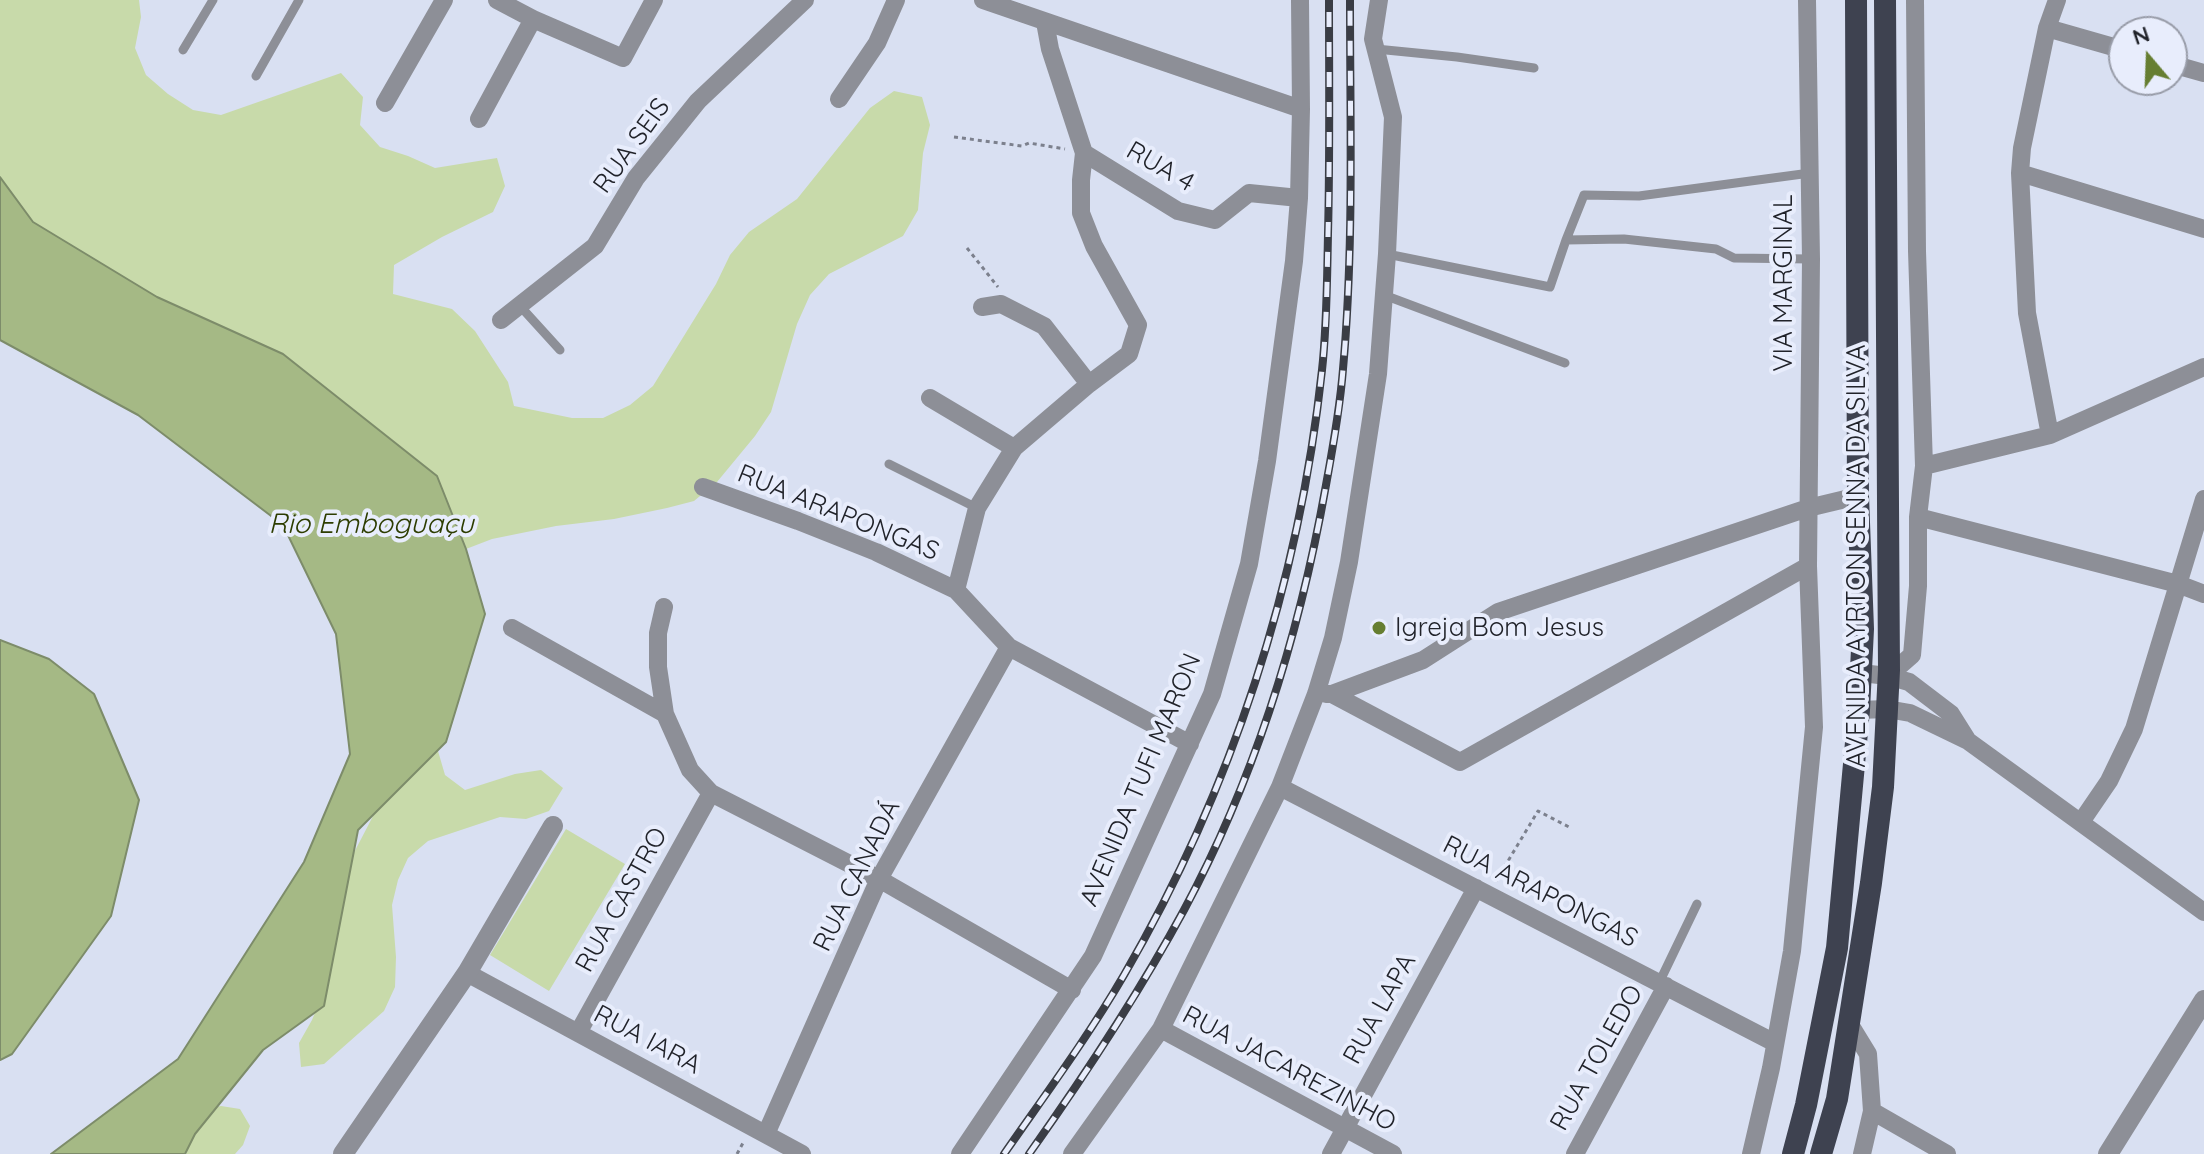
<!DOCTYPE html>
<html>
<head>
<meta charset="utf-8">
<style>
	body { margin:0 }
	#map { position:relative; width:2204px; height:1154px; overflow:hidden; background:#d9e0f2; font-family:Quicksand,sans-serif }
	canvas { display:block }
	.north { position:absolute; left:2108px; top:16px; width:80px; height:80px; box-sizing:border-box; background:#e8edfc; border:2px solid #989ca8; border-radius:50%; rotate:341deg; font-size:22px; font-weight:700; line-height:32px; text-align:center; color:#21232a }
	.north::after { content:''; display:block; margin:auto; width:28px; height:36px; background:#667e31; clip-path:polygon(50% 0,100% 100%,50% 72%,0 100%) }
</style>
</head>
<body>
<div id="map">
<canvas width="2204" height="1154"></canvas>
<div class="north">N</div>
</div>
<script>
const context = document.querySelector('canvas').getContext('2d');
context.lineJoin = 'round';
function fillPath(path, color) { context.fillStyle = color; context.fill(path, 'evenodd'); }
function trace(path, color, width, dash) { context.strokeStyle = color; context.lineWidth = width; context.lineCap = dash ? 'butt' : 'round'; context.setLineDash(dash || []); context.stroke(path); }
function drawText(font, color, halo, rows, align = 'center') {
  context.font = font + ' Quicksand,sans-serif'; context.lineWidth = 8; context.setLineDash([]); context.textBaseline = 'middle'; context.strokeStyle = halo; context.fillStyle = color; for (const [text, x, y, turn = 0] of rows) {
    context.save(); context.translate(x, y); context.rotate((+turn || 0) * Math.PI / 180); context.textAlign = isNaN(turn) ? turn : align; if (halo) context.strokeText(text, 0, 0); context.fillText(text, 0, 0); context.restore();
  }
}
const green = new Path2D(`
	M0,0H139L141,17L135,48L146,75L168,94L193,110L221,115L341,73L363,97L360,125L380,147L408,156L435,168L497,158L505,186L493,212L442,237L394,265L393,294L452,309L475,331L508,382L514,406L572,418H603L630,405L653,386L716,284L730,255L749,232L797,199L870,108L894,91L922,97L930,125L923,153L918,210L903,236L829,274L810,295L797,324L771,412L755,436L717,482L694,501L667,508L614,519L556,526L492,539L466,549L437,476L283,355L157,297L33,222L0,177Z
	M438,751L445,775L465,790L515,774L541,770L563,788L549,811L526,819L500,817L428,841L408,858L398,880L392,905L396,957L395,987L384,1011L324,1064L301,1067L299,1043L312,1020L321,998L347,866L384,795L409,752Z
	M566,829L625,864L549,991L490,955Z
	M221,1106L240,1109L250,1126L243,1145L235,1154H186L193,1129L202,1110Z`);
const water = new Path2D(`
	M0,177L33,222L157,297L283,354L437,476L466,549L485,614L446,742L358,830L324,1006L263,1050L195,1134L185,1154H51L178,1059L304,862L350,754L336,634L283,525L138,415L0,340Z
	M0,640L49,659L94,694L139,800L111,916L12,1054L0,1060Z`);
const path = new Path2D(`
	M954,137L1022,146L1029,143L1065,149
	M967,248L998,287
	M1496,881L1538,811L1569,827
	M737,1154L744,1141`);
const service = new Path2D(`
	M1376,49L1457,57L1534,68
	M183,50L213,0
	M256,76L299,0
	M1566,240L1584,195L1639,196L1810,173
	M1387,254L1550,287L1566,240L1624,239L1716,249L1734,258L1811,259
	M1384,295L1565,363
	M520,306L560,350
	M889,464L977,508
	M1659,983L1697,904`);
const minor = new Path2D(`
	M497,0L533,19L623,58L654,0
	M983,0L1301,109
	M2047,28L2124,50
	M2172,64L2204,73
	M839,99L877,43L896,0
	M385,103L444,0
	M479,119L533,19
	M1084,153L1178,211L1215,220L1249,193L1299,198
	M2020,173L2204,229
	M982,307L1001,304L1044,326L1089,384
	M501,320L595,246L636,178L698,101L805,0
	M930,398L1014,448
	M2050,435L2027,313L2020,173L2022,148L2047,28L2057,0
	M1924,466L2050,435L2204,367
	M703,487L798,521L876,552L956,590L1009,647L1190,744
	M1918,517L2178,584L2204,594
	M956,590L977,508L1014,448L1089,384L1129,354L1138,325L1094,246L1081,213V180L1084,153L1050,49L1045,22
	M664,607L658,633V667L665,714L690,770L711,793L879,879L1072,990
	M512,628L665,714
	M1861,673L1888,676L1909,682L1951,714L1968,741
	M1888,676L1912,655L1918,586V517L1924,466L1917,251L1915,0
	M1326,694H1332L1460,762L1808,566
	M1332,694L1423,660L1498,612L1808,508L1858,496
	M1859,710L1887,709L1910,713L1968,741L2204,912
	M1280,787L1775,1043
	M2081,822L2109,781L2134,729L2204,499
	M467,973L802,1154
	M1849,1023L1868,1054L1872,1111L1862,1154
	M1161,1029L1393,1154
	M578,1033L711,793
	M1872,1111L1947,1154
	M766,1134L879,879L1009,647
	M960,1154L1093,956L1212,694L1249,564L1267,461L1294,261L1299,198L1301,109L1300,0
	M1072,1154L1161,1029L1280,787L1316,694L1333,638L1349,562L1378,374L1387,254L1393,117L1373,39L1379,0
	M1331,1154L1476,888
	M1575,1154L1666,986
	M1751,1154L1771,1068L1792,951L1814,727L1808,566L1811,259L1807,0`);
const tertiary = new Path2D(`
	M343,1154L467,973L553,826
	M2108,1154L2204,1000`);
const trunk = new Path2D(`
	M1793,1154L1806,1105L1837,948L1859,710L1863,629L1858,496L1856,0
	M1821,1154L1837,1099L1871,883L1883,787L1889,670L1885,0`);
const rail = new Path2D(`
	M1004,1154C1045,1095 1088,1037 1124,975C1232,789 1299,584 1322,370C1327,325 1327,279 1328,234C1330,156 1329,78 1329,0
	M1029,1154C1085,1075 1138,995 1184,910C1255,778 1300,632 1326,485C1333,447 1340,408 1343,369C1354,247 1350,123 1350,0`);
const markers = [
	[1379,628,8,"#667e31"]
];
const streetNames = [
	["RUA SEIS",632,146,-54],
	["RUA 4",1160,167,30],
	["VIA MARGINAL",1784,283,-90],
	["RUA ARAPONGAS",838,513,22],
	["AVENIDA AYRTON SENNA DA SILVA",1857,556,-90],
	["AVENIDA TUFI MARON",1141,780,-67],
	["RUA CANADÁ",857,876,-64],
	["RUA ARAPONGAS",1540,892,27],
	["RUA CASTRO",622,900,-61],
	["RUA LAPA",1380,1009,-61],
	["RUA IARA",647,1040,28],
	["RUA TOLEDO",1597,1058,-61],
	["RUA JACAREZINHO",1289,1069,28]
];
const poiNames = [
	["Igreja Bom Jesus",1395,628]
];
const waterNames = [
	["Rio Emboguaçu",371,525]
];
fillPath(green, '#c8daaa');
fillPath(water, '#a5b985');
trace(water, '#7d8c6a', 2);
trace(path, '#7c808d', 3, [4, 4]);
trace(service, '#8d8f97', 9);
trace(minor, '#8d8f97', 18);
trace(tertiary, '#8d8f97', 20);
trace(trunk, '#3e4250', 22);
trace(rail, '#3a3d45', 8);
trace(rail, '#e8edfc', 5, [15]);
for (const [x, y, r, color] of markers) { const dot = new Path2D(); dot.arc(x, y, r, 0, 2 * Math.PI); context.fillStyle = color; context.fill(dot); trace(dot, '#e8edfc', 3); }
drawText('26px', '#21232a', '#e8edfc', streetNames);
drawText('26px', '#21232a', '#e8edfc', poiNames, 'left');
drawText('italic 28px', '#2d3d01', '#e8edfc', waterNames);
</script>
</body>
</html>
